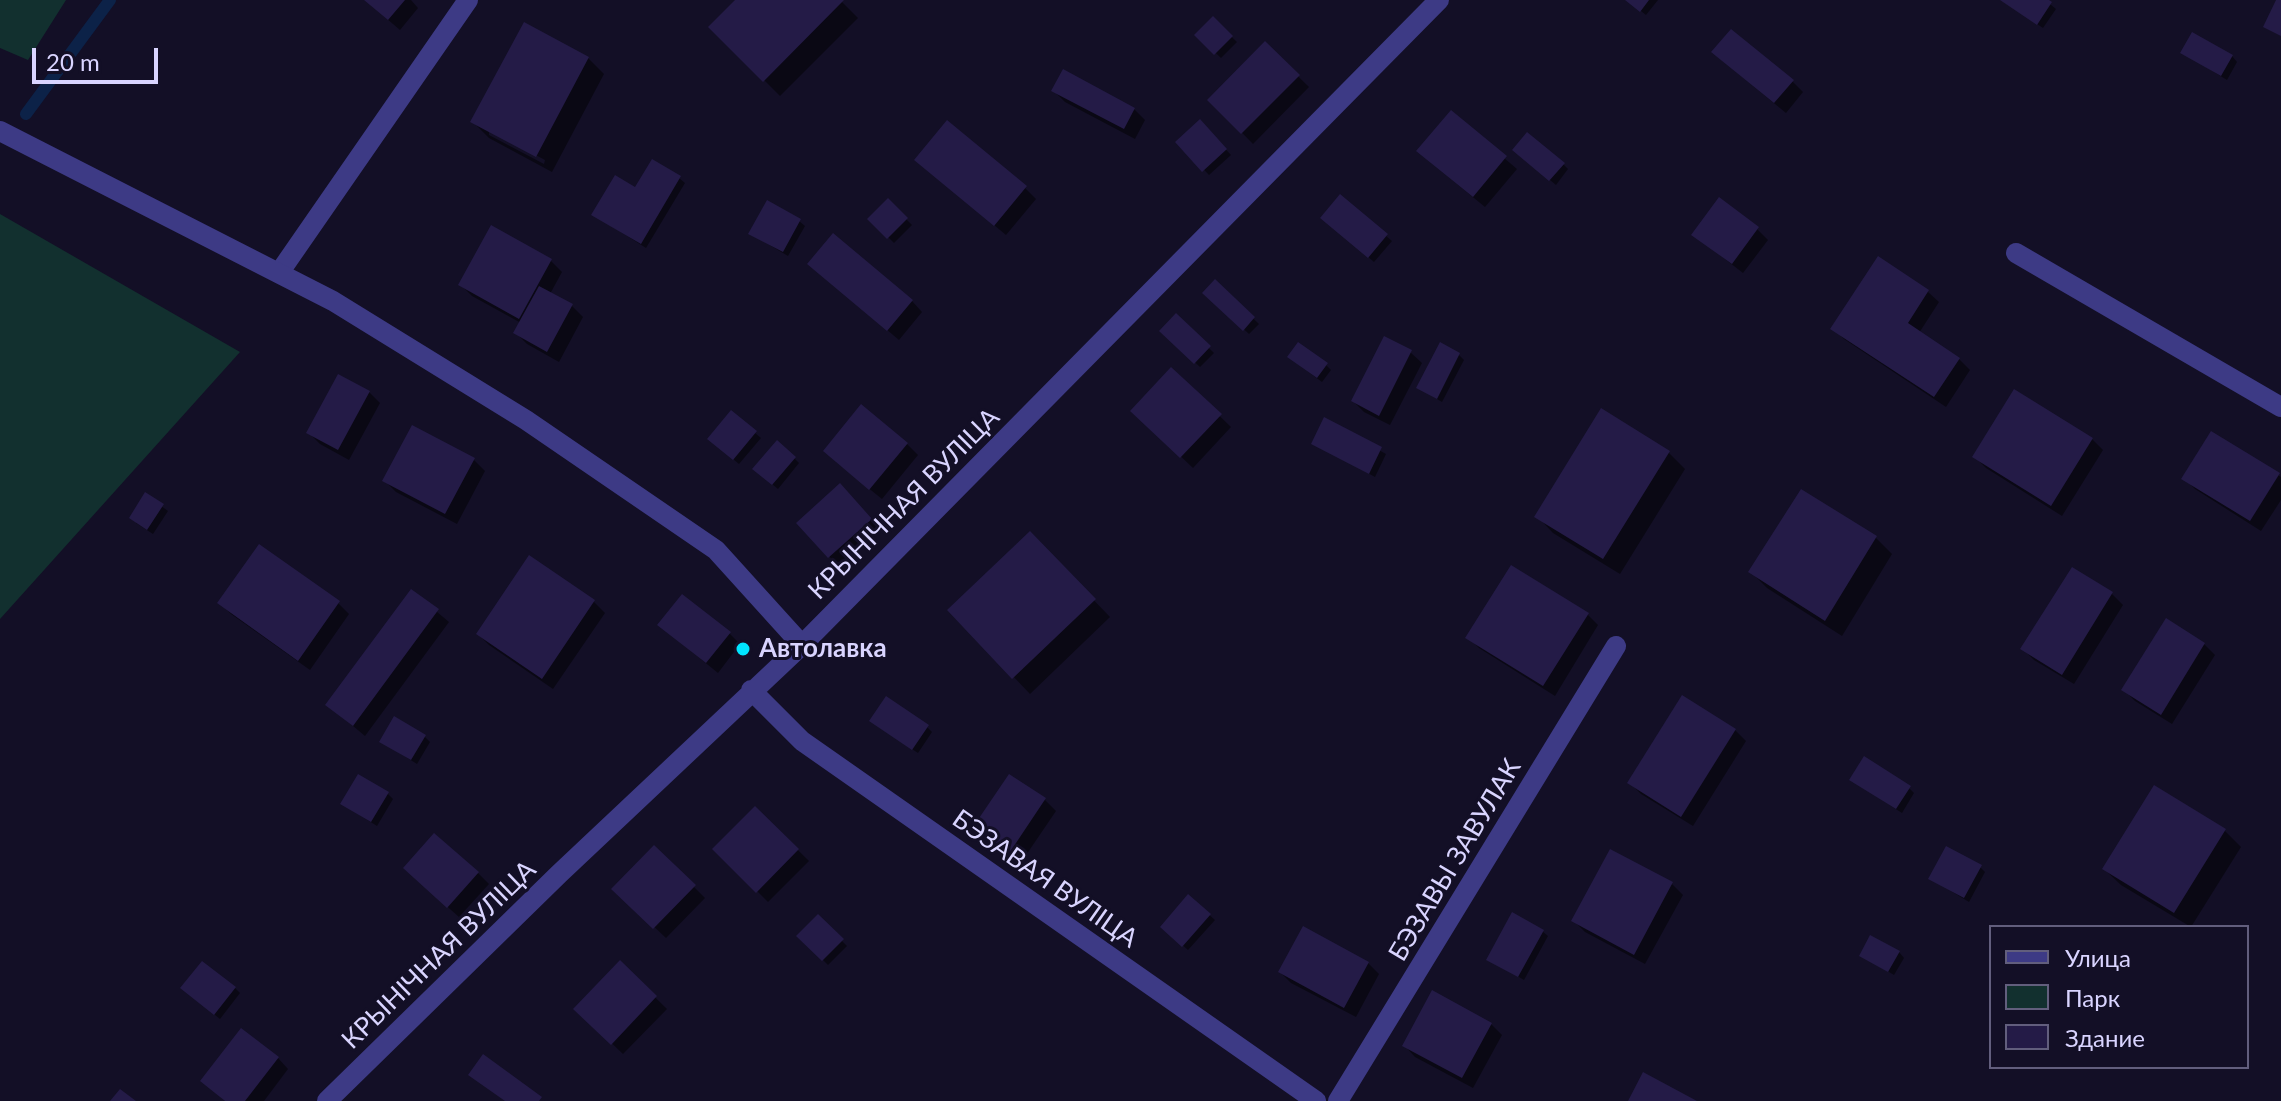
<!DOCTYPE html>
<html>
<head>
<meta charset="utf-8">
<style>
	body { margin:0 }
	#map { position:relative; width:2281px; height:1101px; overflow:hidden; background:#130f26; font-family:Lato,sans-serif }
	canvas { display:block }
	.legend { position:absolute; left:1989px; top:925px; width:260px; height:144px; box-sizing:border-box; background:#130f26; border:2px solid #625e7d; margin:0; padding:10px 14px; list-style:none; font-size:24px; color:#d9d4ff }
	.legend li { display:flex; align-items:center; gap:16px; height:40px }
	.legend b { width:40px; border:2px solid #625e7d }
	.scale { position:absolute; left:32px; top:48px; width:126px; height:36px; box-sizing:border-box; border:4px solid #d9d4ff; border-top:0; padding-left:10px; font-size:24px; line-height:28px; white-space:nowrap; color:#d9d4ff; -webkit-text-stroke:6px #130f26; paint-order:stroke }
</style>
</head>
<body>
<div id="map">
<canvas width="2281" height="1101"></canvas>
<ul class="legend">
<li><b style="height:10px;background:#3d3a85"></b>Улица</li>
<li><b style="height:22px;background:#12302f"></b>Парк</li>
<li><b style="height:22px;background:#241b47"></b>Здание</li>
</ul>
<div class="scale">20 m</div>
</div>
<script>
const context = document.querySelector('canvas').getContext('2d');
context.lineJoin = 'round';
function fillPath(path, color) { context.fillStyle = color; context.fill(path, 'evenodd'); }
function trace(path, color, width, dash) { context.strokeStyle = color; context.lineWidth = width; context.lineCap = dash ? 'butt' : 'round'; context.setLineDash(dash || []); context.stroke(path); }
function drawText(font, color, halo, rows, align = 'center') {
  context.font = font + ' Lato,sans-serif'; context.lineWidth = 6; context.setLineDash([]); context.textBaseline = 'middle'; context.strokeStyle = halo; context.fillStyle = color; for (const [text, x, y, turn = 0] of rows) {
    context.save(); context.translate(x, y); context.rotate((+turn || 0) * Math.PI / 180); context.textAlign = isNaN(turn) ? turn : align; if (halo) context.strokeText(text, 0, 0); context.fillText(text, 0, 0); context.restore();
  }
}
const green = new Path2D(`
	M0,0H66L28,60L0,48Z
	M0,214L240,352L0,619Z`);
const shadow = new Path2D(`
	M365,0H411L418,8L400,30Z
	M738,0H840L858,18L780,96L711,27Z
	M1627,0H1658L1646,15Z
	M2001,0H2045L2056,9L2043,28Z
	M1213,19L1237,42L1221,58L1197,35Z
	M1265,44L1309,87L1253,144L1210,100Z
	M2183,53L2232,56L2237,62L2227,80Z
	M588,58L604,74L552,172L489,138L473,122ZM489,130L545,160L544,164L489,135Z
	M1725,63L1792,81L1803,92L1786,113Z
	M1054,91L1134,109L1145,120L1135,139L1065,102Z
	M1451,113L1517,169L1485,207L1430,162Z
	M1200,122L1231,155L1209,175L1178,142Z
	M1520,155L1563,164L1568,169L1556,185Z
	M928,170L1025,188L1036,199L1006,235Z
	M679,178L685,183L646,248L594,215L636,190Z
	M1340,197L1392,241L1374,262L1328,223Z
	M888,201L912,225L894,243L870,219Z
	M799,221L805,226L788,256L751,234Z
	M492,228L551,261L562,272L550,294L572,306L583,317L559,362L527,344L516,333L521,323L472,296L461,285Z
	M1757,229L1768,240L1743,273L1694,235Z
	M1879,259L1928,292L1939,302L1919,333L1959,359L1970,370L1946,407L1844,339L1833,328Z
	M821,274L912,301L922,312L899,340Z
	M1215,282L1259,324L1249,334L1205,293Z
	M1176,316L1214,353L1200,367L1162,331Z
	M1410,352L1422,363L1390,425L1364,412L1353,401Z
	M1459,355L1464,360L1442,402L1419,388Z
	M1295,362L1326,365L1331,370L1322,382Z
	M1172,370L1231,427L1193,468L1133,411Z
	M369,392L380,403L349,460L320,444L309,433Z
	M1602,411L1669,453L1685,469L1620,574L1553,533L1537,516Z
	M731,413L761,438L739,464L715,444Z
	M1325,420L1386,454L1375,477L1313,443Z
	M2092,439L2103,450L2062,516L1986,468L1975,457Z
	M907,444L918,455L882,499L836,462Z
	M794,458L799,463L778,489L760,474Z
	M474,460L485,471L457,524L396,492L385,481Z
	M2278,475L2281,477V500L2261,531L2195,489L2184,478Z
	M1801,491L1876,538L1892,554L1842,636L1767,588L1751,572Z
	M146,495L168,511L153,534L136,523Z
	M851,497L881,531L840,568L798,523Z
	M1030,534L1110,617L1030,694L950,610Z
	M530,558L594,602L605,613L553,689L489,645L478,634Z
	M2072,569L2112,594L2123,605L2074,684L2034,660L2023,649Z
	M412,591L449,622L365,736L328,705Z
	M220,603H338L349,614L310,670L231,614Z
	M1587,614L1598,625L1555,696L1479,648L1468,637Z
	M659,625L729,633L740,644L718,673Z
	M2204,644L2215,655L2172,724L2135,701L2124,690Z
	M877,726L927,727L932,732L918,753Z
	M1735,730L1746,741L1693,826L1641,794L1630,783Z
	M425,737L430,742L417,764L382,742Z
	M1857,784L1909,788L1914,793L1902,813Z
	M388,794L393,799L377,826L342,804Z
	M1045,800L1056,811L1022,861L987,837L976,826Z
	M755,808L809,861L768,902L715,849Z
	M2224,830L2241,847L2191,927L2121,885L2104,869Z
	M654,847L705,898L666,938L614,889Z
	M1980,867L1985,872L1969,902L1931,879Z
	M478,873L489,884L459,917L416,879Z
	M1672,884L1683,895L1645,964L1585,932L1574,921Z
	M1189,897L1215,920L1188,950L1162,927Z
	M818,917L847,946L828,965L799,936Z
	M1542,931L1548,936L1524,980L1489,959Z
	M1899,952L1904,958L1894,975L1861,955Z
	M620,963L667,1009L623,1054L576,1009Z
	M1368,963L1379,974L1356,1017L1291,983L1280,972Z
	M235,988L240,993L220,1019L188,993Z
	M1491,1024L1502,1035L1473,1088L1415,1057L1404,1045Z
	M278,1058L288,1069L264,1101H225L202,1081Z`);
const stream = new Path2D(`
	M26,114L110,0`);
const building = new Path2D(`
	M364,0H405L388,20Z
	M735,0H844L763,82L708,27Z
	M1625,0H1649L1640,12Z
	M2000,0H2049L2052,2L2037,25Z
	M2276,0H2281V36L2263,27Z
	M1213,16L1233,36L1214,55L1194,35Z
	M524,22L589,57L536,157L470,122Z
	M1731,29L1794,80L1774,103L1711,52Z
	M2192,32L2233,55L2221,76L2180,53Z
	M1265,41L1300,75L1241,134L1207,100Z
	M1063,69L1135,108L1124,129L1051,91Z
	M1451,110L1507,156L1473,197L1416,151Z
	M1200,119L1227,149L1202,172L1175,142Z
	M947,120L1027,186L994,226L914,160Z
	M1527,132L1565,163L1549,181L1512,150Z
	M652,159L681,176L641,244L591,215L615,175L635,187Z
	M1340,194L1388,234L1368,258L1320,218Z
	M1719,197L1759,227L1732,264L1691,235Z
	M888,198L908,218L887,239L867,219Z
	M767,200L801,219L783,252L748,234Z
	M491,225L552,259L519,319L458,285Z
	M833,233L913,300L887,331L807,264Z
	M1878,256L1929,290L1908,323L1960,358L1934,397L1830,329Z
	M1215,279L1255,317L1243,331L1202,293Z
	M539,286L573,304L547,352L513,333Z
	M1176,313L1211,346L1194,364L1159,331Z
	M1384,336L1412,350L1379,416L1351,401Z
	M1298,342L1328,363L1317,378L1287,357Z
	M1440,342L1460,353L1437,399L1416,388Z
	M1171,367L1222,414L1180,458L1130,411Z
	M338,374L370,391L338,450L306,433Z
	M2014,389L2093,438L2051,506L1972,457Z
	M861,404L908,443L869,490L823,451Z
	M1601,408L1670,451L1603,559L1534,517Z
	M731,410L757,431L733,460L707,439Z
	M1324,417L1382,447L1369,474L1311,444Z
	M412,425L475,458L445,514L382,481Z
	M2211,431L2280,473L2250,521L2181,479Z
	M777,440L796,457L772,485L752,469Z
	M840,483L872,519L828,558L796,523Z
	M1801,489L1877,536L1825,621L1748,572Z
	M145,492L164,504L147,530L129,518Z
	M1030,531L1096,599L1012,679L947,610Z
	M259,544L340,601L298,661L217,603Z
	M529,555L595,600L542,679L476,634Z
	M1511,565L1589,613L1543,686L1465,638Z
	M2072,567L2113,592L2062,675L2020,649Z
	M411,589L439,609L353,726L325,705Z
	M682,594L731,632L706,663L657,625Z
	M2166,618L2205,643L2161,715L2121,690Z
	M1682,695L1736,729L1681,817L1627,783Z
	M886,696L929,725L912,750L869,721Z
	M394,716L426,735L411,760L379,742Z
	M1864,756L1911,786L1896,809L1849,780Z
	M358,774L389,792L371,822L340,804Z
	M1009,774L1046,798L1010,852L973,827Z
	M2154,785L2226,829L2174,913L2102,869Z
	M755,806L799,849L756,893L712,849Z
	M434,833L479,872L447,908L403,868Z
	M654,845L696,885L653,929L611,889Z
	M1946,846L1982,865L1964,898L1928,879Z
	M1610,849L1673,882L1634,955L1571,921Z
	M1188,894L1211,914L1182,947L1160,927Z
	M1512,912L1544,930L1518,977L1486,960Z
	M818,914L844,939L822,961L796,936Z
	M1303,926L1369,962L1344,1008L1278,972Z
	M1870,935L1900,951L1888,972L1859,956Z
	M620,960L657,996L611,1045L573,1009Z
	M202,961L236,987L214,1015L180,988Z
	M1432,990L1492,1023L1462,1078L1402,1046Z
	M241,1028L279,1057L245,1101H225L200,1081Z
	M483,1054L542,1097L539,1101H505L468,1075Z
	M1643,1072L1697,1101H1628Z
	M120,1089L136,1101H110Z`);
const lane = new Path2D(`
	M279,273L468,0`);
const street = new Path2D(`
	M0,131L333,301L526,420L716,550L802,645
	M2016,253L2281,407
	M751,690L802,741L1316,1101
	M327,1101L559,874L802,645L1439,0
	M1338,1101L1616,646`);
const markers = [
	[743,649,8,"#00e5ff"]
];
const streetNames = [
	["КРЫНІЧНАЯ ВУЛІЦА",904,504,-45],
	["БЭЗАВЫ ЗАВУЛАК",1455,860,-59],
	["БЭЗАВАЯ ВУЛІЦА",1045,879,35],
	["КРЫНІЧНАЯ ВУЛІЦА",439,955,-44]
];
const poiNames = [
	["Автолавка",759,649]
];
fillPath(green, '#12302f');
fillPath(shadow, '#0007');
trace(stream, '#0c2248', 12);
fillPath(building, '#241b47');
trace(lane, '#3d3a85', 20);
trace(street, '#3d3a85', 20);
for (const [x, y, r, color] of markers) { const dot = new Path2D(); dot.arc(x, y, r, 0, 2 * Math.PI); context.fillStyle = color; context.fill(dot); trace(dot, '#130f26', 3); }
drawText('26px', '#d9d4ff', '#130f26', streetNames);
drawText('bold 26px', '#d9d4ff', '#130f26', poiNames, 'left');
</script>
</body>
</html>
